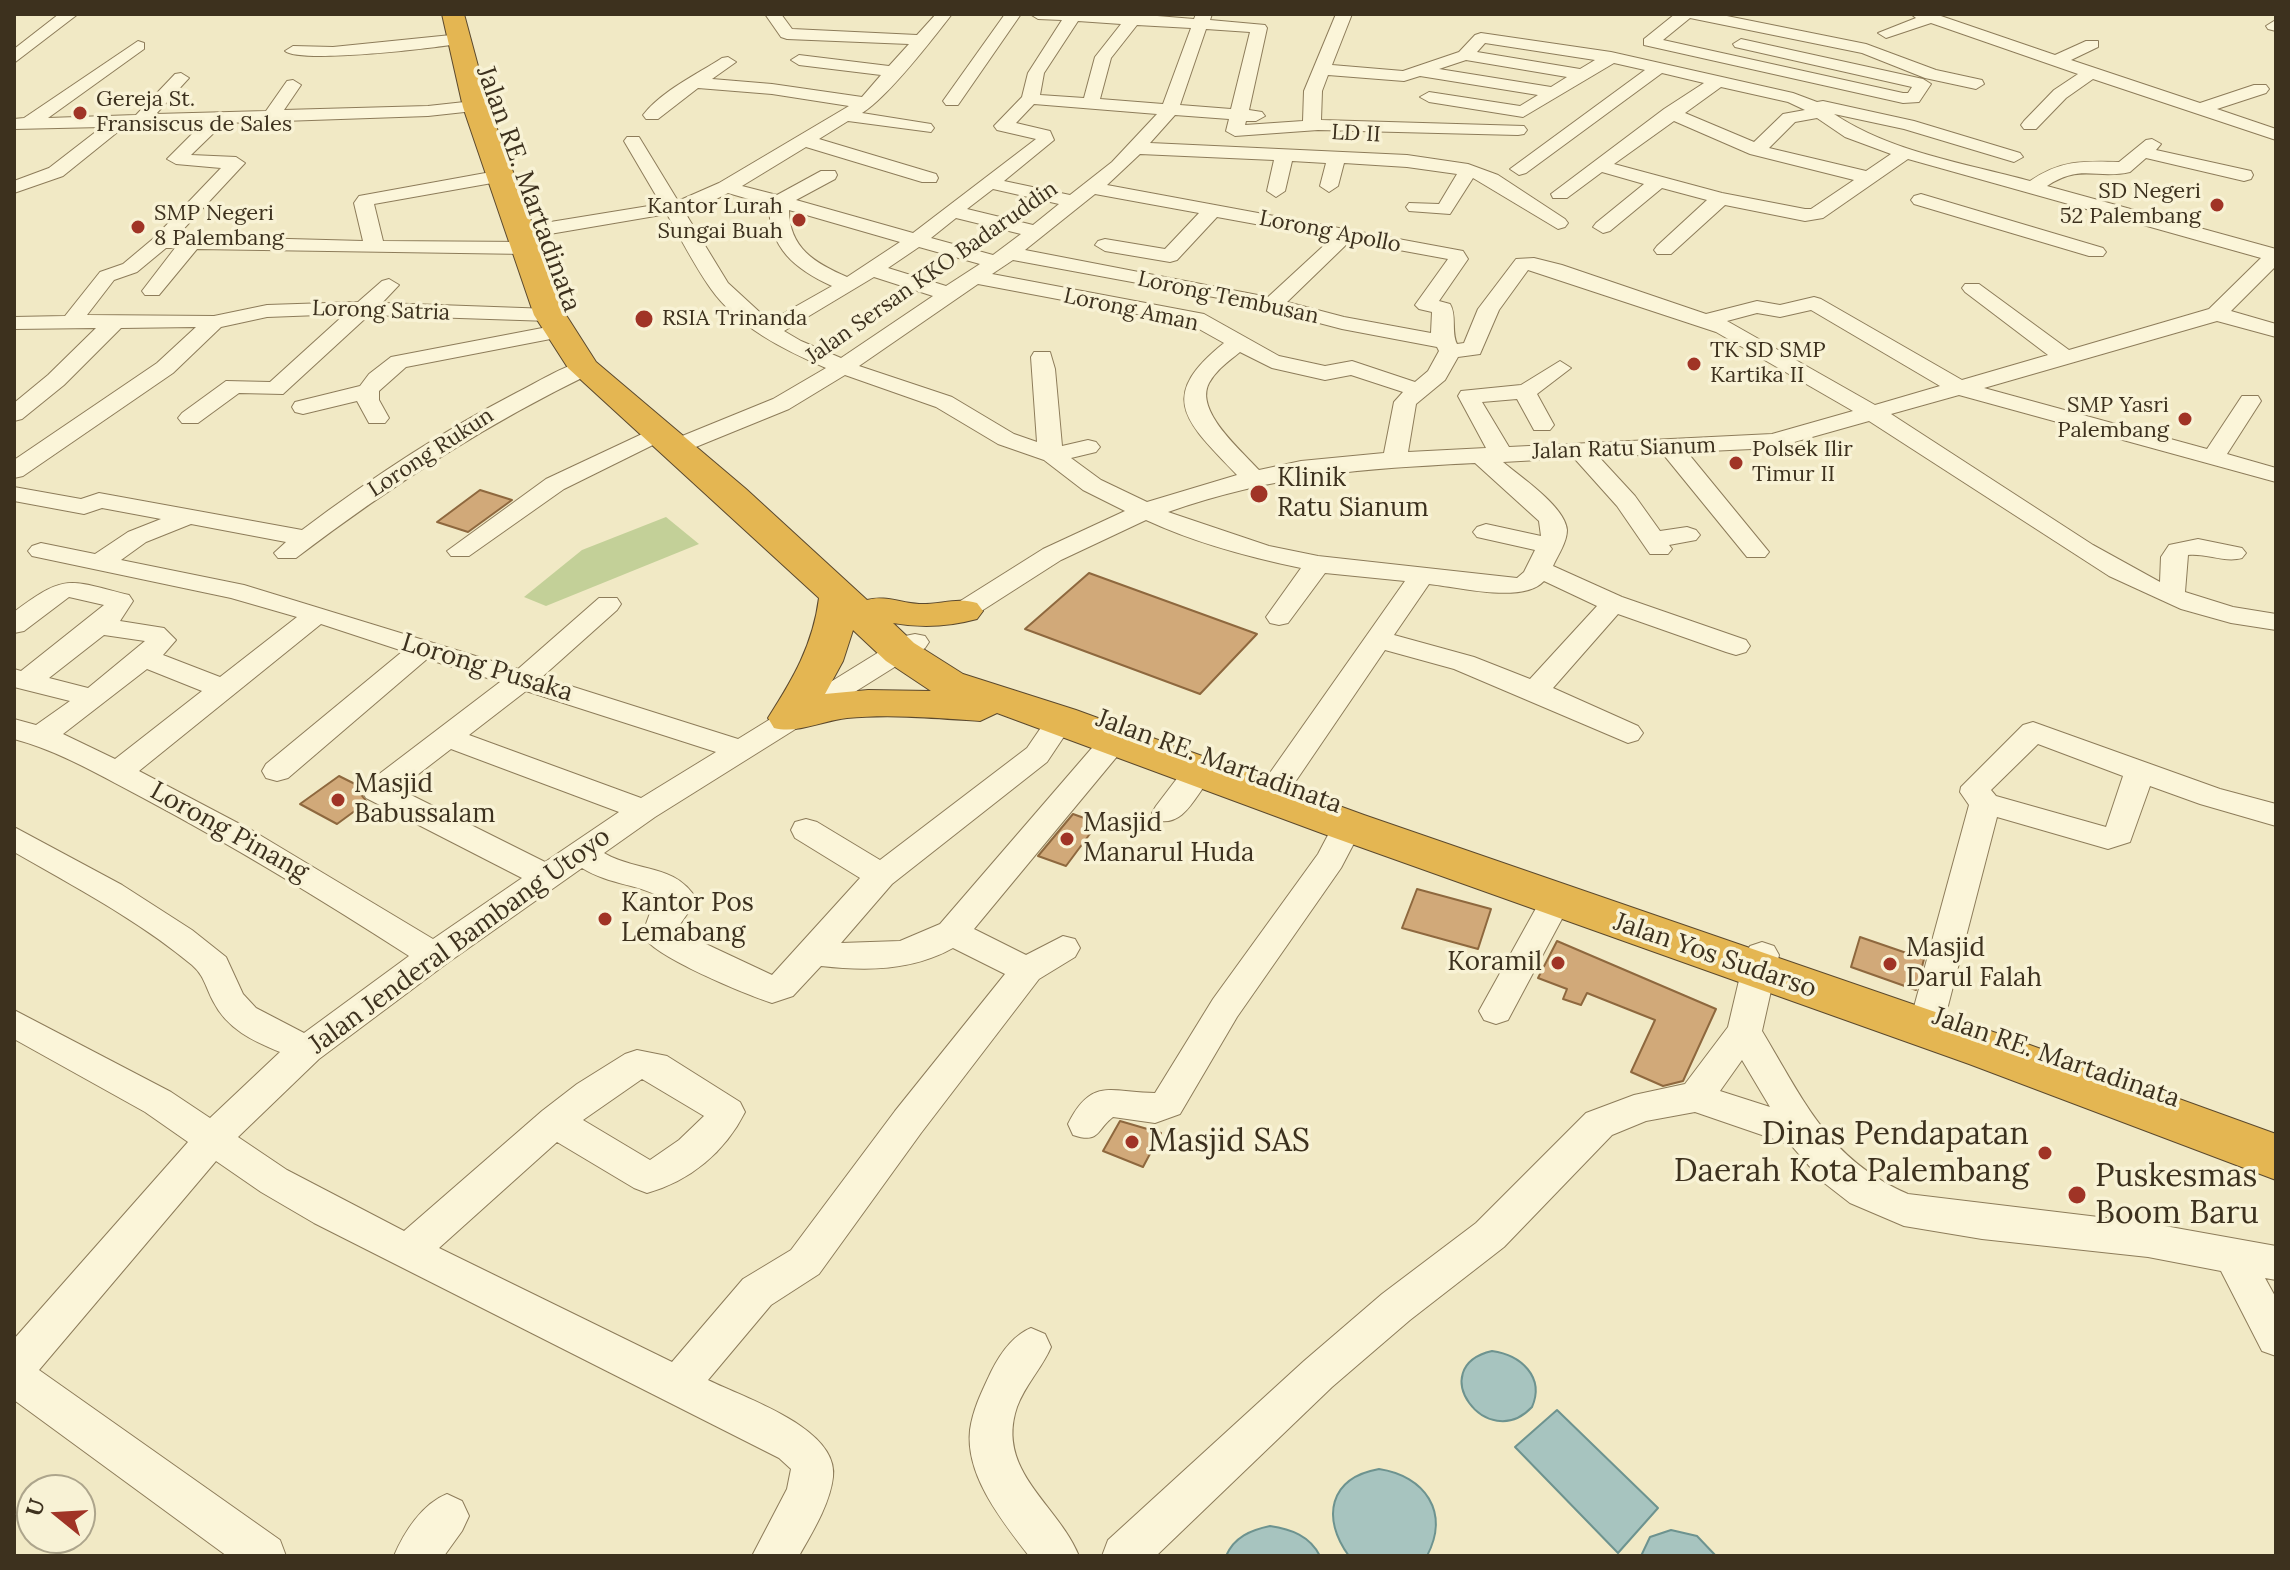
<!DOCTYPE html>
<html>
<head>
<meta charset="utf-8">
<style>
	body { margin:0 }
	#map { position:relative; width:2290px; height:1570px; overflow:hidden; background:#f1e9c5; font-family:Lora,serif }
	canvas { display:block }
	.frame { position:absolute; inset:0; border:16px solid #3d311e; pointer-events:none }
	.north { position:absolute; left:16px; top:1474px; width:80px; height:80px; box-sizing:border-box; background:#f8f2d5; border:2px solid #ada58c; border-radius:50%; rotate:288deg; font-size:22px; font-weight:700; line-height:32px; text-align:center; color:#3d311e }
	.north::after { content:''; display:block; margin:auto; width:28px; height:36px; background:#a03426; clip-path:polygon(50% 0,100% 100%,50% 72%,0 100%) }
</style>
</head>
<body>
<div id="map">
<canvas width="2290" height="1570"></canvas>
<div class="frame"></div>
<div class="north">U</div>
</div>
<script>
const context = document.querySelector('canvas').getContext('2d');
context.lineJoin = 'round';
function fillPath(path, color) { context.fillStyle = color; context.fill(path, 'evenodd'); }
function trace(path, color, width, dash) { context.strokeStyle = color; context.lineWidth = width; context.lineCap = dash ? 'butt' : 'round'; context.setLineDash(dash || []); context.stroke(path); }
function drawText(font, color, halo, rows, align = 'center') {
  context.font = font + ' Lora,serif'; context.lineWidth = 7; context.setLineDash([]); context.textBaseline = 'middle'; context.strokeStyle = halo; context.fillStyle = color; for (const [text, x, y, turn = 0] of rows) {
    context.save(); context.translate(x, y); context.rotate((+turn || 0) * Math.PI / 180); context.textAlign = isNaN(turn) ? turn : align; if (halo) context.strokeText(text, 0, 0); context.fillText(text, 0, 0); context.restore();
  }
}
const green = new Path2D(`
	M666,517L699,544L546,606L524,597L582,550Z`);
const water = new Path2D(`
	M1492,1351C1521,1355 1545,1377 1532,1407C1487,1455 1423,1367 1492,1351Z
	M1557,1410L1658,1508L1618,1553L1515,1447Z
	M1379,1469C1425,1476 1450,1512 1427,1556H1349C1321,1518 1329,1478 1379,1469Z
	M1270,1526C1291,1529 1310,1536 1320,1556H1226C1234,1537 1251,1530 1270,1526Z
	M1671,1530L1697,1536L1716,1556H1641L1650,1537Z`);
const building = new Path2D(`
	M480,490L512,500L468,532L437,522Z
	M1089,573L1257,634L1200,694L1025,629Z
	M339,776L361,787L359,792L367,802L337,824L300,804Z
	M1073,814L1098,823L1066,866L1038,856Z
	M1417,889L1491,909L1478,949L1402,928Z
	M1860,937L1924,959L1916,990L1851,967Z
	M1557,941L1716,1009L1683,1081L1663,1086L1631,1072L1655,1020L1587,993L1581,1005L1563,999L1567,989L1538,978Z
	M1120,1121L1161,1133L1143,1167L1103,1151Z`);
const minor = new Path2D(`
	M59,14H78L14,63V49Z
	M765,14H781L792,29L917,35L936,14H952C932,40 887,98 862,113L931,124L934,128L931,132L848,121L819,139L936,174L938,178L936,182H922L806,147L742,186L777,195L821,171H835L837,175L835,179L796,200L913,233L1036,139L997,130L994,126L1022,97L1028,73L1062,20L1038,19L1030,14H1133L1194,19L1196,14H1212L1210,20L1265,25L1267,28L1249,110L1262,112L1265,116L1256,121H1246L1245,125L1303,121L1304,91L1336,14H1352L1332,65L1403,71L1459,52L1475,35L1481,33L1611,52L1793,93L1817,102L1823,101L1914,121L2020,153L2023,157L2014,162L1904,129L1834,114C1891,152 1964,163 2030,181C2061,160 2082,161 2119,162L2146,140L2152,139L2161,144L2156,150L2251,171L2253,175L2251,179L2244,181L2146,158L2130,172C2096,180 2082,163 2047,186L2276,249V266L2231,311L2276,324V337L2217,321L1984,388L2207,449L2242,396H2258L2261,401L2227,454L2276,468V482L1959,395L1891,414L2093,545L2160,582L2161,557L2169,545L2198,539L2242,548L2246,553L2242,558C2225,563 2206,553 2188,555L2185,592L2233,607L2276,614V630L2231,623L2181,609L2109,576L1869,421L1773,448L1687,452L1769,552L1765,557H1747L1663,454L1599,457L1635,496L1660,531L1687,527L1696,530L1700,535L1696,540L1669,545L1672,549L1668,554H1650L1617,506L1574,458L1503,462C1519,476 1565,506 1567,530C1567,542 1558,555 1553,566L1622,597L1746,640L1750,646L1746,652L1736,655L1726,652L1618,614L1553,688L1638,726L1643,733L1638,740L1628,743L1454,669L1385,650L1289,791L1278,794L1267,791L1263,784L1267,777L1405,581L1325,573L1288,623L1279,625L1270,623L1266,617L1301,568C1248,557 1196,543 1146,520L1061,560L972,617H954L950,611L954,605L1043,549L1125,511L1083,490L1044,460L998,444L936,407L845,375L789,409L681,453H665L661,448L665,443L773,399L826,368C784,350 738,327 711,289C694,265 681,239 667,214L538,236L528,230L538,224L661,204L624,141L627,137H639L678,201L719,183L849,106L772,94L698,88L658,119H646L643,115C663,90 696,75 722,58L728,57L736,62L712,79L772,84L862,97L881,75L799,65L791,60L799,55L889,66L909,44L787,39L781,37ZM1078,21L1121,24L1095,57L1084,98L1040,95L1044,73ZM1137,25L1191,28L1163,104L1100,99L1111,58ZM1206,29L1250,32L1231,109L1180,105ZM1485,43L1595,60L1580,69L1477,52ZM1466,60L1567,77L1551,87L1439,69ZM1614,63L1645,70L1510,169L1519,175L1526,173L1662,73L1704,83L1664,109L1551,194L1553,198H1567L1602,172L1644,184L1596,223L1593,227L1603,233L1610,231L1662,188L1707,200L1657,246L1654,250L1657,254H1671L1725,205L1805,221L1823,218L1908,159L2261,258L2209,309L2069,350L1979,284H1965L1962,288L1965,292L2048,355L1962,380L1821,299L1814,297L1780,305L1757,301L1706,314L1562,265L1534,258L1516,259L1478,309L1464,343L1457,344C1451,332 1457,315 1450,304L1439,301L1468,259L1463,251L1107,185L1140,154L1274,160L1267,191L1276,197L1285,191L1292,161L1326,163L1320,186L1329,192L1338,186L1344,163L1407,167L1457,174L1439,204L1409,203L1406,207L1409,211L1450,214L1473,178L1558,229L1565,227L1568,223L1565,219L1498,175L1468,164L1407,155L1150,143L1175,115L1229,119L1226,131L1235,136L1318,130L1518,135L1524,134L1527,130L1524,126L1321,120L1322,91L1328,75L1404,81L1420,76L1538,95L1520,106L1429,92L1420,97L1429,102L1523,117ZM1721,87L1788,102L1805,110L1783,114L1754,142L1685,113ZM1034,104L1157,114L1112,162L1070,195L1004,181L1054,140L1050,131L1016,123ZM1817,118L1845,137L1891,154L1866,171L1769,148L1795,122ZM1674,121L1750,154L1854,180L1811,209H1805L1722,193L1614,164ZM993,189L1059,204L1033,225L967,209ZM728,193L769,205C769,248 795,269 832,286L770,321L765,317L728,283L684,211L699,208ZM1095,194L1199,213L1165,249L1105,239L1098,241L1095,245L1105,251L1170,262L1177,260L1217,217L1332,238L1268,297L1025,250ZM789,210L900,242L847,277C815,263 789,248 789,210ZM956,218L1021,234L993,255L931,238ZM1350,241L1448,259L1415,305L1419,309L1432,312L1431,333L1344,317L1287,302ZM919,247L980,264L946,286L888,268ZM1013,260L1235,301L1342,329L1437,347L1439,351L1428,371L1415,382L1352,361L1325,366L1279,356L1204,314L992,274ZM1528,270L1716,332L1853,411L1772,434L1509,447L1482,402L1517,399L1534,430H1550L1554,425L1537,394L1571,368L1560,361L1521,385L1461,391L1458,396L1486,448L1408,452L1416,404L1445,380L1458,357L1480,354L1499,310ZM874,277L933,296L841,358L801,341L784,331ZM978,284L1190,324L1224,343C1155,398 1187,422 1237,475L1147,502L1101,480L1071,458L1096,452L1100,447L1096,442L1088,440L1062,446L1055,369L1050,352H1034L1031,357L1037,442L1014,434L952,397L859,366ZM1811,310L1940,386L1875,405L1727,321L1757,313L1780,317ZM1240,352L1272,368L1325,380L1351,375L1403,392L1394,402L1384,453L1301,461L1259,470C1242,451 1194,411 1209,383C1216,370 1229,361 1240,352ZM1475,463L1539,521L1541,536L1486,524L1477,527L1473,532L1477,537L1535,550L1524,572L1517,578L1318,556L1269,546L1168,512C1276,474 1362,469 1475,463ZM1544,581L1597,606L1530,679L1474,657L1394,635L1429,584C1458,587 1523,604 1544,581Z
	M1005,14H1021L958,105H946L943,101Z
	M1675,14H1717L1866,44L1936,70L1982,80L1984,84L1976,89L1925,78L1862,53L1690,18L1663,40L1903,93H1908L1912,87L1735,47L1733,44L1741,39L1923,79L1931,84L1919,102L1903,103L1644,45V39Z
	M1911,14L1938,15L2055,55L2086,41H2098V47L2071,60L2200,103L2254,85H2266L2269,89L2266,93L2217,109L2276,129V140L2093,79L2066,98L2036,129H2024L2021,125L2024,121L2054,90L2078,74L1931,23L1886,38L1878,33L1916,18Z
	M2274,21L2276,31L2268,29L2266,26Z
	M461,34L469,39L467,42C441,48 300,64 285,51L293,46L333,47Z
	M138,41L144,43V49L48,118L136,115L175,74L181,73L189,78L156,114L266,111L287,81L293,80L301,85L284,110L428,106L492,99L501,104L492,109L428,116L224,123L191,155L236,157L245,163L177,236L363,241L354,203L359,196L502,170L511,176L509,180L374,204L383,241L526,242L536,248L526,254L197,249L159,295H145L142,291L175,248H166L137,272L114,280L87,315L214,316L267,305L358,302L382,281L389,279L399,285L382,303L550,309L561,315L550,321L369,315L283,394L239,393L198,423H182L178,418L182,413L226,381L270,382L345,314L267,317L221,327L173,373L23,476L14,478V460L157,363L196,327L121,328L64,385L22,419L14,421V403L48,375L96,328L14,329V317L65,316L100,272L123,264L154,238L221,168L176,164L167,159L203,123L125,126L63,176L14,193V181L49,168L102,127L14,129V119L24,118Z
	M1921,194L2103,248L2106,252L2103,256H2089L1914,204L1911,200L1914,196Z
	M558,325L569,331L566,336L406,367L379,391V400L389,418L385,423H369L357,401L303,414L295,412L292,407L295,402L360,386L369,374L391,357Z
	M584,361L595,368L592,373C486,424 389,487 296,558H278L274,553L286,542L191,524L146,542L121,560L244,585L518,669L599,598H617L621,604L617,610L542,677L738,739L905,636L915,634L925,636L929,642L925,648L655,817L604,853C638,873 676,863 697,900L676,930L772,975L860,878L795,838L791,830L795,822L806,819L817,822L880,860L1027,748L1051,713L1061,711L1071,713L1075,720L1047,762L892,884L841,943L900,941L940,924L1104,734L1114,731L1124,734L1129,741L1124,748L974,929L1026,955L1063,936L1075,939L1080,948L1075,957L1039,979L921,1133L819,1274L771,1305L708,1380C744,1398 839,1428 833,1477C830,1504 812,1533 799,1556H752L787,1489L791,1469L779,1458L314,1223L261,1192L216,1161L39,1370L280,1540L286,1556H227L14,1400V1339L188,1142L145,1112L14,1039V1010L171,1092L210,1118L280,1052C253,1041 227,1029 213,1001C206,988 204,975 192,965C138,920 75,887 14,852V827L122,885L192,930L226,957L243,994L256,1008L304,1033L409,956C324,901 237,848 147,800C105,778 60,751 14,739V719L36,725L70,701L14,687V669L21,671L104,605L69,597L24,631L14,633V612C66,573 68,580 129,595L133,601L120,621L164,628L176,640L163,655L220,677L297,617L231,598L32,556L28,551L32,546L41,543L95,554L128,532L161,519L102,508L84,514L14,501V487L81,499L99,493L302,530C370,479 441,432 516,393C538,382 561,367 584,361ZM321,624L403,651L266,764L262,771L266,778L277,781L288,778L427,659L500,682L366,784L362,791L366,798L522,878L433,939L253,831L139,771ZM104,635L145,641L88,688L49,678ZM147,669L202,691L115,759L63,734ZM526,691L716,752L641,798L469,735ZM451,749L619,812L545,862L399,789ZM582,868C609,885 644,885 663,899L650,913L642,935C654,957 745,994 772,1003L793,996L821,966C866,971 912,971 953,948L1005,974L895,1111L791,1250L743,1279L672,1362L439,1248L557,1142L634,1188L647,1193C690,1181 725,1152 745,1112L740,1102L667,1056L637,1050L625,1054L577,1084L542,1111L404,1231L287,1170L238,1137L319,1059L446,964ZM642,1079L704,1116L679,1140L650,1160L583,1120Z
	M657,427L665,429L669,434L665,439L564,489L469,556H451L447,551L546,479Z
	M2033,722L2220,789L2276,804V826L2200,804L2150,786L2130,842L2108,849L1997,817L1942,1029L1937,1039L1925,1043L1913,1039L1908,1029L1969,805L1960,792L1961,787L2023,725ZM2038,744L2123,776L2106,827L1996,796L1991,790Z
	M1199,761L1210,764L1214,771L1210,778C1195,797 1183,828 1156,820L1152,813L1156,806L1188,764Z
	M1348,815L1359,818L1363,826L1341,868L1237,1017L1180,1114L1155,1123L1113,1117C1096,1130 1100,1144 1073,1135L1068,1124C1092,1076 1112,1093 1155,1093L1213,999L1318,854L1337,818Z
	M1556,888L1567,892L1572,900L1508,1020L1496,1024L1484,1020L1479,1011L1484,1002L1545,892Z
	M1762,942L1774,946L1779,955L1762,1031C1804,1101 1829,1160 1908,1194L2148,1223L2276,1246V1280L2265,1278L2276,1298V1356L2262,1351L2221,1271L2148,1257L1982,1239L1904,1226L1850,1203L1823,1182L1791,1145L1695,1112L1646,1121L1612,1135L1504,1247L1410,1320L1332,1387L1156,1556H1102L1108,1540L1304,1361L1382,1294L1476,1223L1586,1113L1634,1095L1685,1084L1728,1027L1745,955L1750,946ZM1742,1060L1770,1107L1720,1091Z
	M1031,1328L1045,1334L1051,1347C1042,1368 1025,1385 1017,1407C995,1471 1058,1504 1079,1556H1029C1003,1522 965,1476 970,1430C973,1409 982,1391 991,1372C1000,1354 1012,1336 1031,1328Z
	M447,1494L462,1501L469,1516L462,1531L444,1556H394C404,1532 422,1504 447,1494Z`);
const highway = new Path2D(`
	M442,14H464L489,107L566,315L596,362L746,489L867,600C885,595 900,603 919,604C939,605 957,597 977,603L983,611L977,619C948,627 921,628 893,623L914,643L963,674L1076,710L1364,815L2005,1036L2276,1134V1180L1969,1064L1332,837L997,713L980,721C936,718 891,714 847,718C821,721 797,734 774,728L768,718C793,679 813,645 819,598L568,368L534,315L463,107ZM853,630L886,661L931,691L868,690L825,694L843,661Z`);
const markers = [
	[80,113,8,"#a03426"],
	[2217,205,8,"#a03426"],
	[799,220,8,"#a03426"],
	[138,227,8,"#a03426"],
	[644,319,10,"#a03426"],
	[1694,364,8,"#a03426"],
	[2185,419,8,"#a03426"],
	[1736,463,8,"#a03426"],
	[1259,494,10,"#a03426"],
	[338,800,8,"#a03426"],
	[1067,839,8,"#a03426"],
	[605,919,8,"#a03426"],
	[1558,963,8,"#a03426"],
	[1890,964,8,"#a03426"],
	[1132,1142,8,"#a03426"],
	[2045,1153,8,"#a03426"],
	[2077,1195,10,"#a03426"]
];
const farPoinames = [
	["Gereja St.",96,100],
	["Fransiscus de Sales",96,125],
	["SD Negeri",2201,192,"right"],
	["52 Palembang",2201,217,"right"],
	["Kantor Lurah",783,207,"right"],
	["Sungai Buah",783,232,"right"],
	["SMP Negeri",154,214],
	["8 Palembang",154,239],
	["RSIA Trinanda",662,319],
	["TK SD SMP",1710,351],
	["Kartika II",1710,376],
	["SMP Yasri",2169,406,"right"],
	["Palembang",2169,431,"right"],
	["Polsek Ilir",1752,450],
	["Timur II",1752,475]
];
const farStreetnames = [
	["LD II",1356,134,3],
	["Lorong Apollo",1330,232,11],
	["Jalan Sersan KKO Badaruddin",932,273,-35],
	["Lorong Tembusan",1228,298,12],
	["Lorong Aman",1131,310,12],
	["Lorong Satria",381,311,2],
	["Jalan Ratu Sianum",1624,449,-2],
	["Lorong Rukun",431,453,-33]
];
const streetNames = [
	["Jalan RE. Martadinata",528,189,70],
	["Lorong Pusaka",487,668,17],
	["Jalan RE. Martadinata",1219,762,20],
	["Lorong Pinang",229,832,29],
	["Jalan Jenderal Bambang Utoyo",460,941,-36],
	["Jalan Yos Sudarso",1715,956,19],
	["Jalan RE. Martadinata",2056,1058,19]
];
const poiNames = [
	["Klinik",1277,479],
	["Ratu Sianum",1277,509],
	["Masjid",354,785],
	["Babussalam",354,815],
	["Masjid",1083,824],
	["Manarul Huda",1083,854],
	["Kantor Pos",621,904],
	["Lemabang",621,934],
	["Masjid",1906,949],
	["Darul Falah",1906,979],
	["Koramil",1542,963,"right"]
];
const nearPoinames = [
	["Dinas Pendapatan",2029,1135,"right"],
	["Daerah Kota Palembang",2029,1172,"right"],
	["Masjid SAS",1148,1142],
	["Puskesmas",2095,1177],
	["Boom Baru",2095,1214]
];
fillPath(green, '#c3d098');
fillPath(water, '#a7c4bf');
trace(water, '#6d938f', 2);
fillPath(building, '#d1a979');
trace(building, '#8e683e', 2);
trace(minor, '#8d7c5a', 2);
trace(highway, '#5b492e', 2);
fillPath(minor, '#fbf5d9');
fillPath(highway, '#e4b652');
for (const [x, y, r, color] of markers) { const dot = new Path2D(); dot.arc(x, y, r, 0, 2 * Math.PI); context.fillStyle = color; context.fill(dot); trace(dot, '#f8f2d5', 3); }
drawText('22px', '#3d311e', '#f8f2d5', farPoinames, 'left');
drawText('22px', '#3d311e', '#f8f2d5', farStreetnames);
drawText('26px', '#3d311e', '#f8f2d5', streetNames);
drawText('26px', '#3d311e', '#f8f2d5', poiNames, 'left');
drawText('32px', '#3d311e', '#f8f2d5', nearPoinames, 'left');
</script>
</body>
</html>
